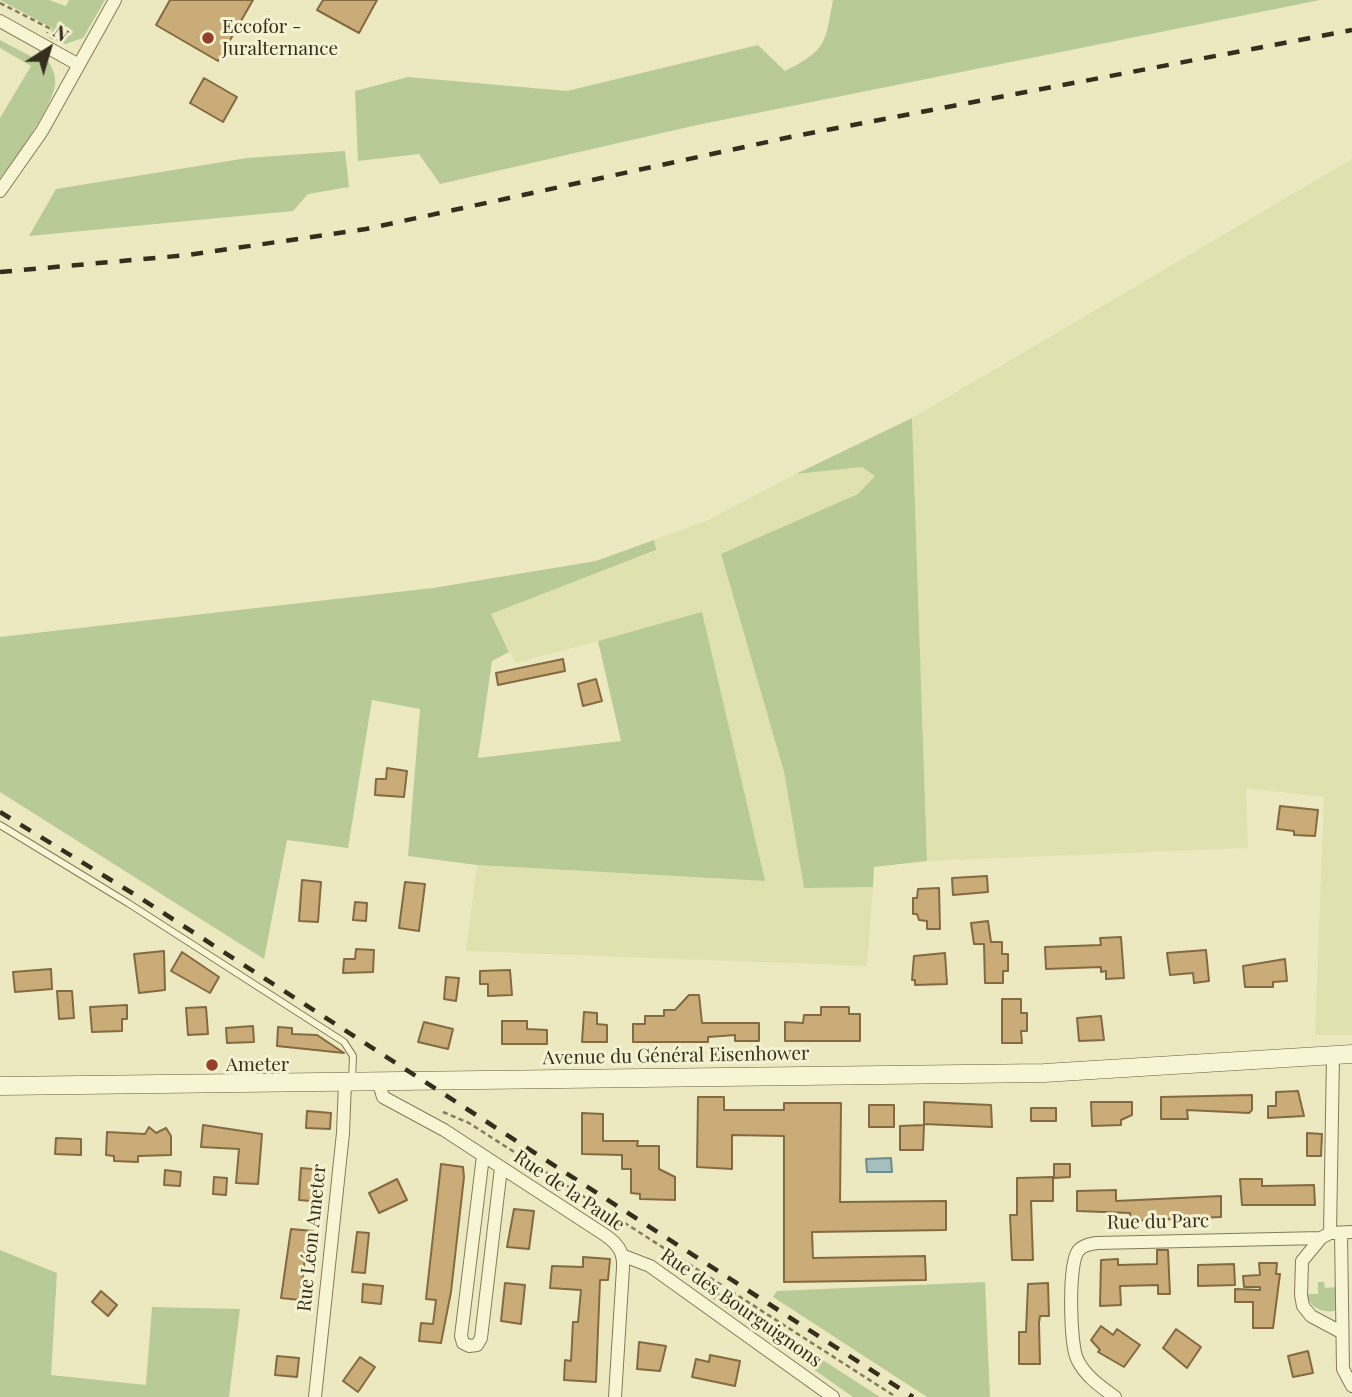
<!DOCTYPE html>
<html>
<head>
<meta charset="utf-8">
<style>
	body { margin:0 }
	#map { position:relative; width:1352px; height:1397px; overflow:hidden; background:#ece9c1; font-family:"Playfair Display",serif }
	canvas { display:block }
	.north { position:absolute; left:14px; top:14px; width:70px; height:70px; -webkit-text-stroke:5px #f4f2d1; paint-order:stroke; rotate:37deg; font-size:19px; font-weight:700; line-height:28px; text-align:center; color:#362e1d }
	.north::after { content:''; display:block; margin:auto; width:24px; height:32px; background:#362e1d; clip-path:polygon(50% 0,100% 100%,50% 72%,0 100%) }
</style>
</head>
<body>
<div id="map">
<canvas width="1352" height="1397"></canvas>
<div class="north">N</div>
</div>
<script>
const context = document.querySelector('canvas').getContext('2d');
context.lineJoin = 'round';
function fillPath(path, color) { context.fillStyle = color; context.fill(path, 'evenodd'); }
function trace(path, color, width, dash) { context.strokeStyle = color; context.lineWidth = width; context.lineCap = dash ? 'butt' : 'round'; context.setLineDash(dash || []); context.stroke(path); }
function drawText(font, color, halo, rows, align = 'center') {
  context.font = font + ' "Playfair Display",serif'; context.lineWidth = 6; context.setLineDash([]); context.textBaseline = 'middle'; context.strokeStyle = halo; context.fillStyle = color; for (const [text, x, y, turn = 0] of rows) {
    context.save(); context.translate(x, y); context.rotate((+turn || 0) * Math.PI / 180); context.textAlign = isNaN(turn) ? turn : align; if (halo) context.strokeText(text, 0, 0); context.fillText(text, 0, 0); context.restore();
  }
}
const farmland = new Path2D(`
	M1352,159V1035H1315L1324,797L1246,788L1248,848L927,861L912,418Z
	M862,467L876,476L858,494L721,555L784,772L804,888L873,887L867,966L466,951L477,865L764,881L702,613L516,663L491,614L655,551L654,540L706,521L796,474Z`);
const green = new Path2D(`
	M0,0H49L66,6L69,0H105L83,38L65,44L49,38L52,28Z
	M833,0H1320L697,125L440,184L419,154L358,161L355,91L408,77L567,91L758,45L785,71C827,50 825,43 833,0Z
	M0,40L34,58L40,51C48,60 57,72 55,85C52,107 15,160 0,178V118L31,66L0,48Z
	M345,151L349,187L308,194L293,211L29,236L56,189L247,158Z
	M912,418L927,861L874,867L873,887L804,888L784,772L721,554L858,494L875,476L862,467L796,474Z
	M654,540L656,550L491,614L509,652L492,661L478,758L621,741L598,641L702,612L765,881L477,865L408,856L420,709L372,700L348,848L287,840L264,959L0,792V637L433,588L596,561Z
	M0,1250L57,1273L51,1375L146,1385L152,1307L240,1309L229,1397H0Z
	M985,1282L990,1397H927L773,1297L777,1291Z
	M1318,1282H1324L1325,1288L1338,1287L1339,1306L1334,1311C1321,1313 1310,1307 1306,1294H1318Z
	M697,1283L707,1285L880,1397H853L702,1291Z`);
const water = new Path2D(`
	M891,1158L892,1172H867L866,1159Z`);
const building = new Path2D(`
	M170,0H253L218,61L156,25Z
	M323,0H377L359,33L317,10Z
	M204,78L237,97L223,122L190,103Z
	M563,659L565,671L498,685L496,673Z
	M596,679L602,701L583,706L578,684Z
	M387,768L407,771L404,797L375,795L376,779H386Z
	M1280,806L1318,810L1315,836L1294,835V831L1277,829Z
	M987,876L988,892L953,895L952,878Z
	M302,880L321,882L318,922L299,921Z
	M405,882L425,884L419,931L399,928Z
	M939,888L940,929H927V921L919,920L917,914H913V898H917L918,889Z
	M355,902L367,903L366,921L353,920Z
	M988,921L991,942H1002V954H1008V971H1003V983H985L984,944H974L971,923Z
	M1121,937L1124,978L1106,979V971L1101,972V967L1046,969L1045,947L1101,945L1100,938Z
	M356,949L374,950L373,972L343,973L344,959H355Z
	M1206,950L1209,981L1194,983L1193,973L1170,975L1167,953Z
	M164,951L165,990L139,993L134,954Z
	M182,952L219,977L210,993L171,971Z
	M945,953L947,984L915,985V980H912L914,956Z
	M1285,959L1287,981L1273,982V987H1245L1243,966Z
	M51,969L52,989L15,992L13,972Z
	M510,970L512,995L488,996V984H480V971Z
	M446,977L459,978L456,1001L444,999Z
	M57,991H72L74,1018L59,1019Z
	M689,995H699L702,1023H759V1041H735V1035L708,1037V1042H633V1024H645V1016H664V1010H675Z
	M1002,999H1021V1013H1027V1031H1021L1022,1043H1002Z
	M127,1005V1019H122V1031L92,1032L90,1007Z
	M206,1007L208,1034L188,1035L186,1008Z
	M821,1007H849V1014H860V1041H785V1022L803,1023L804,1015H821Z
	M584,1012L597,1013V1024L607,1025V1042H582Z
	M1101,1016L1104,1040L1079,1041L1077,1018Z
	M502,1021H527V1029L547,1030V1044H502Z
	M424,1022L453,1029L448,1049L418,1042Z
	M253,1026L254,1042L227,1043L226,1028Z
	M278,1027L292,1028V1034L317,1035L344,1053L277,1046Z
	M1298,1091L1304,1116L1268,1118V1106H1276V1092Z
	M1252,1095V1110L1249,1113L1187,1110L1188,1119H1161V1097Z
	M698,1097H724V1110H784V1103H841L840,1202L946,1201V1230L812,1232L813,1258L925,1256L926,1280L784,1282V1136L732,1135V1169L697,1167Z
	M924,1102L991,1105L992,1127L924,1124Z
	M1091,1102H1132V1115L1121,1120V1125L1092,1126Z
	M869,1105H894V1127H869Z
	M1031,1108H1056V1121H1031Z
	M307,1111L331,1113L330,1129L306,1128Z
	M582,1113L603,1114V1141H638L637,1146H659V1169L675,1177V1200L640,1199V1194L631,1193V1169H622V1155L582,1154Z
	M203,1125L262,1134L258,1184L236,1183L239,1149L201,1147Z
	M924,1125L923,1150H900V1126Z
	M149,1127L156,1133L166,1128L171,1136V1155L138,1156V1162L114,1161V1156L106,1155L107,1132L145,1134Z
	M1307,1133L1322,1134L1321,1156H1307Z
	M56,1138L81,1139V1155L55,1154Z
	M441,1164L463,1167L464,1177L451,1292L441,1343L419,1341L421,1323L433,1324L436,1300L426,1299Z
	M1054,1164H1070V1177L1054,1178Z
	M301,1168L324,1170L322,1202L299,1200Z
	M165,1170L181,1172L180,1186L164,1185Z
	M214,1177L227,1178L226,1195L213,1194Z
	M1053,1177V1201H1031L1033,1260H1012L1010,1215H1017V1178Z
	M397,1179L407,1200L379,1213L369,1193Z
	M1240,1179H1262V1186L1314,1185L1315,1205H1242Z
	M1116,1190V1201L1221,1196V1217L1130,1221V1213L1077,1211V1191Z
	M514,1209L534,1211L529,1249L507,1247Z
	M291,1229L313,1231L310,1250L306,1249L300,1300L281,1298Z
	M357,1232L369,1233L365,1273L352,1272Z
	M1157,1250H1168L1170,1294H1158V1285L1120,1286L1121,1305L1100,1306L1101,1260L1118,1259V1265L1157,1264Z
	M583,1257L610,1259L608,1280H600L596,1382L564,1380L565,1360L571,1361L573,1322H578L581,1290L550,1288L552,1266L583,1267Z
	M1259,1263H1277L1276,1274H1280L1273,1328H1253V1302H1235V1289L1260,1290V1287H1244L1243,1276L1260,1275Z
	M1234,1264L1235,1285L1198,1286V1265Z
	M505,1283L525,1285L521,1324L501,1321Z
	M1048,1283L1049,1316H1040L1039,1323L1040,1364H1019V1332H1026L1028,1284Z
	M363,1284L383,1286L381,1304L362,1302Z
	M101,1291L117,1305L108,1316L92,1302Z
	M1101,1326L1113,1335L1117,1329L1140,1345L1124,1367L1098,1352L1100,1350L1091,1340Z
	M1176,1329L1201,1347L1187,1368L1163,1348Z
	M639,1342L666,1346L660,1371L637,1369Z
	M1308,1351L1313,1373L1293,1377L1288,1356Z
	M710,1355L740,1361L735,1386L692,1377L696,1359L709,1362Z
	M277,1356L299,1358L297,1377L275,1375Z
	M360,1357L375,1367L358,1392L343,1381Z`);
const path = new Path2D(`
	M0,3L49,28L47,33
	M443,1112L469,1123L896,1397`);
const service = new Path2D(`
	M0,825L128,903L344,1042L353,1056L352,1080`);
const minor = new Path2D(`
	M0,21L79,65
	M0,191L42,131L115,0
	M378,1080L383,1097L444,1130L605,1235C618,1244 624,1252 623,1268L615,1397
	M483,1156L461,1336L463,1343L469,1346L477,1345L481,1338L501,1168
	M1330,1233L1333,1056
	M1341,1233L1343,1369L1352,1386
	M1321,1238L1302,1261L1301,1295L1303,1306L1311,1316L1341,1332
	M624,1256L650,1266L833,1397
	M315,1397L343,1133L345,1082
	M1115,1397C1101,1387 1085,1376 1077,1359C1070,1343 1068,1265 1078,1251C1083,1245 1090,1244 1097,1243L1321,1238L1330,1233L1352,1232`);
const secondary = new Path2D(`
	M0,1086L1044,1073L1352,1054`);
const rail = new Path2D(`
	M0,272L188,255L366,229L795,136L1352,30
	M0,812L137,896L913,1397`);
const markers = [
	[208,38,7,"#93412b"],
	[212,1065,7,"#93412b"]
];
const poiNames = [
	["Eccofor -",222,27],
	["Juralternance",222,49],
	["Ameter",226,1065]
];
const streetNames = [
	["Avenue du Général Eisenhower",676,1056,-1],
	["Rue de la Paule",569,1191,34],
	["Rue du Parc",1158,1222,-1],
	["Rue Léon Ameter",312,1238,-84],
	["Rue des Bourguignons",741,1308,35]
];
fillPath(farmland, '#dfe2af');
fillPath(green, '#b8ca96');
fillPath(water, '#a4bfbd');
trace(water, '#6b8d8c', 2);
fillPath(building, '#caac78');
trace(building, '#846a40', 2);
trace(service, '#857a59', 8);
trace(minor, '#857a59', 14);
trace(secondary, '#675b3d', 19);
trace(path, '#857a59', 2.5, [5, 3.5]);
trace(service, '#f8f5d4', 6);
trace(minor, '#f8f5d4', 12);
trace(secondary, '#f8f5d4', 18);
trace(rail, '#362e1d', 4.5, [12, 12]);
for (const [x, y, r, color] of markers) { const dot = new Path2D(); dot.arc(x, y, r, 0, 2 * Math.PI); context.fillStyle = color; context.fill(dot); trace(dot, '#f4f2d1', 2.5); }
drawText('19px', '#362e1d', '#f4f2d1', poiNames, 'left');
drawText('19px', '#362e1d', '#f4f2d1', streetNames);
</script>
</body>
</html>
